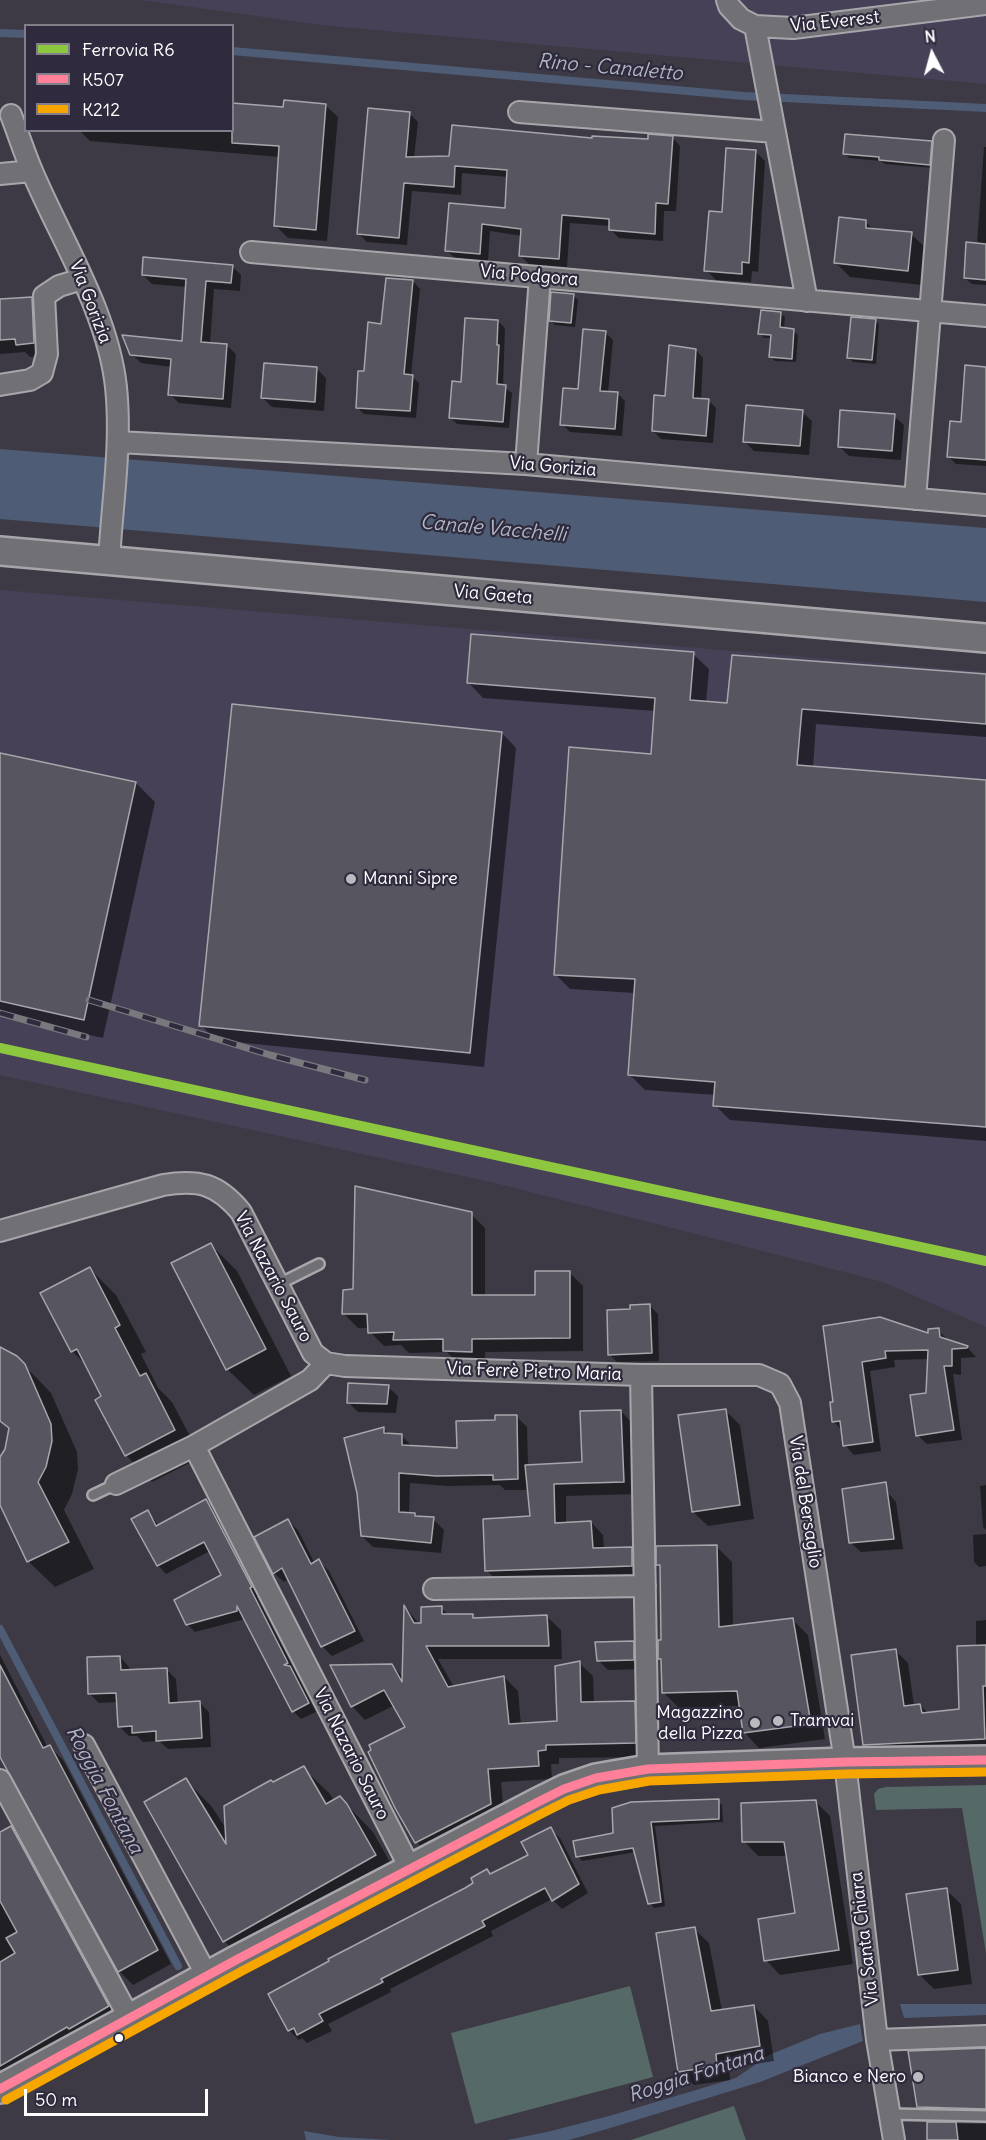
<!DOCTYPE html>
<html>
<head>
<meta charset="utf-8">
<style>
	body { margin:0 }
	#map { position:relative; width:986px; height:2140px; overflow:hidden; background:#3d3a45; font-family:Delius,sans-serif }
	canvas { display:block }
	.legend { position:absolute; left:24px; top:24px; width:210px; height:108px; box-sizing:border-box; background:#2f2a3d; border:2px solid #827f8b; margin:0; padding:8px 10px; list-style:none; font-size:18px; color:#fff }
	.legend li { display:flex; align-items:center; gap:12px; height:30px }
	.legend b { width:30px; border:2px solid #827f8b }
	.north { position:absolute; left:902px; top:24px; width:60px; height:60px; -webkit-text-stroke:4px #2f2a3d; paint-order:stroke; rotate:354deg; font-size:16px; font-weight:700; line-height:24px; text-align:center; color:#fff }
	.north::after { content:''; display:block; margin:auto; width:21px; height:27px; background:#fff; clip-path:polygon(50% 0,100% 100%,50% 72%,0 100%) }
	.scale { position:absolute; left:24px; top:2089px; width:184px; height:27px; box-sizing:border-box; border:3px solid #fff; border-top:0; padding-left:8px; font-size:18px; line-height:21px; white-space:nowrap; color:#fff; -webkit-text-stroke:4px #2f2a3d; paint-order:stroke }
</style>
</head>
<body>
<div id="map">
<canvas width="986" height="2140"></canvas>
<ul class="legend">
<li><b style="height:8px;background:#8dc63f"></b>Ferrovia R6</li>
<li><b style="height:8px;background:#ff8098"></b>K507</li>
<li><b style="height:8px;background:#f7a600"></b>K212</li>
</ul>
<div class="north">N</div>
<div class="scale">50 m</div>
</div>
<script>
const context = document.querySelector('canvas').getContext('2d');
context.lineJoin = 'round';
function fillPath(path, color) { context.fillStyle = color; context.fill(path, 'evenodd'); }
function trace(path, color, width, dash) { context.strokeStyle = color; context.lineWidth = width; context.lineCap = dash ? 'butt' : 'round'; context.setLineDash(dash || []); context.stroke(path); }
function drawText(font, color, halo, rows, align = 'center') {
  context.font = font + ' Delius,sans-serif'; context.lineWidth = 4.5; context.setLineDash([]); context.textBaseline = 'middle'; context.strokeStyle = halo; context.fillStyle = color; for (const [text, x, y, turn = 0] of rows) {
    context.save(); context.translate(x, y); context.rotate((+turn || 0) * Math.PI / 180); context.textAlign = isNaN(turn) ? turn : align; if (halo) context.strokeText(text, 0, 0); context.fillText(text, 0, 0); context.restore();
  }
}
const built = new Path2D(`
	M140,0H986V84L330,26Z
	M0,590L986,672V1327L883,1282L759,1250L491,1182L0,1075Z`);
const green = new Path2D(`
	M986,1785V1953L962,1808L876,1810L874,1794L878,1789L886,1787Z
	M630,1986L653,2077L475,2124L451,2033Z
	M734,2106L746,2140H631Z`);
const water = new Path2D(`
	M0,449L986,528V602L0,519Z
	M900,2004H986V2015L904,2018Z
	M860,2024L863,2041L760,2082L607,2129L569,2140H507L547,2132L609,2116L736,2078L769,2055L820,2034Z
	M304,2131L339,2137L391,2140H306Z`);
const shadow = new Path2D(`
	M325,105L338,117L327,241L288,238L275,225L280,157L90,141L79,130H232L285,109Z
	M409,113L418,122L414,158H451L593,140H650L672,137L680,146L676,211H664L663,241L619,238L610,229L611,226L570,223L567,267L529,264L521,256L522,236L490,231L488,261L455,258L446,250L450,205L506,209L508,177L462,173L461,195L412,191L407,245L367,242L359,234Z
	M931,142L936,147L934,168L885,164L881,161L849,158L845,154Z
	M984,147H986V285L972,284L965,278L977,244Z
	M755,151L765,161L758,272L752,271L751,282L716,280L706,270L723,214Z
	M865,221L874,230L911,234L926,248L922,285L850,277L836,263Z
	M232,266L241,275L240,291L214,289L210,344L226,345L236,354L231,408L179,403L170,394L172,367L141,363L132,354L183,343L187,287L152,284L143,275Z
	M413,281L420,289L411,375L419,383L416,418L364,414L357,407L365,373L382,325Z
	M573,295L578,300L575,327L555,325L550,320Z
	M31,298L45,312L47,356L30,357L25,352L0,354V300Z
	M780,313L785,317L784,329L793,330L798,335L796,362L775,361L771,357L773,338H764L760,333Z
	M875,320L879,324L876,364L853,362L849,358Z
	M498,321L505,328L503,386L512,393L509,428L457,424L450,417L463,383Z
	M605,332L613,340L608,393H617L625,401L622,436L570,432L562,424Z
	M696,350L703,358L701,400H708L716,408L713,443L661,439L653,431L667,397Z
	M316,368L326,378L324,411L272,407L262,397Z
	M986,369V466L956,464L949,457Z
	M802,412L812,421L809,455L754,451L744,441Z
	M894,416L904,425L901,460L849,456L839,446Z
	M693,654L709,669L706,703L728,705L986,676V737L816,724L813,768L986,781V1141L730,1120L715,1105L716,1095L645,1090L630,1075L635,993L570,989L555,974L652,755L655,711L483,698L468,682Z
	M502,733L516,748L484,1067L215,1040L201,1025Z
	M0,754L136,783L155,802L103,1038L0,1015Z
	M471,1214L485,1228V1297L537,1296L569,1272L583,1286V1351L485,1352V1365L459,1364L447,1352L409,1353L401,1345L384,1346L370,1332L369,1328H358L344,1314L354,1291Z
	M211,1245L237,1271L291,1376L254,1395L227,1369Z
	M90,1269L116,1295L146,1352L141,1354L158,1388L172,1402L201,1457L152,1482L126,1455L103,1397L88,1367L72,1351Z
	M650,1306L658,1314L659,1361L617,1362L609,1354L632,1311Z
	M824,1327L930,1335L938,1330L948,1340L967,1347L976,1357L961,1358V1375L953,1374L962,1440L927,1444L917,1435L928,1394L929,1359L894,1360L895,1367L870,1371L881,1451L854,1455L845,1445L843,1431L834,1422L835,1403Z
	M0,1349L16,1357L51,1393L77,1452L78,1469L72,1494L64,1510L94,1569L55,1587L28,1561L0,1502V1460L6,1449L11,1429L0,1418Z
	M388,1387L398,1396L396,1413L358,1412L349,1403Z
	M725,1410L740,1425L754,1519L708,1526L693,1512Z
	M621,1411L633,1424L636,1494L566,1496V1523L591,1522L603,1535L604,1549L631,1548L644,1561V1578L500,1583L487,1571L531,1518L529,1490H505L500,1485L448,1486L410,1483L409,1514H414L418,1518L433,1519L444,1530L441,1553L373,1547L362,1536L384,1429L390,1435L402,1436L413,1447L458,1450L496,1421L516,1416L527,1427L528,1466L584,1463Z
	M881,1485L896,1502L903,1549L861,1552L851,1543Z
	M986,1485V1530L983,1527L980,1486Z
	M205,1501L214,1509L260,1595L257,1597L316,1712L301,1719L293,1711L245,1619L195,1632L187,1624L223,1575L210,1551L166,1574L158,1565L148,1512L159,1526Z
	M288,1521L298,1530L315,1564L319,1561L329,1571L364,1641L332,1656L323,1647L289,1579L284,1582L274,1573Z
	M986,1534V1566L979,1567L974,1562L973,1535Z
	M717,1547L732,1562L733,1627L793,1620L808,1635L825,1739L759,1748L744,1732L740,1706L679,1708L664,1693L663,1662L660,1658L663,1642L661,1568L658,1564Z
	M406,1608L420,1625L441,1608L449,1615H472L476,1620L547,1617L561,1630L562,1659H438L454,1687L504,1677L518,1691L521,1725L559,1723L579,1663L593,1676L594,1703L634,1702L648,1716L649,1757L559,1758V1764H551L552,1779L501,1782L504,1818L430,1856L417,1842L407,1727L395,1705L365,1720L352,1706L392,1665L403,1677Z
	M986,1620V1752L877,1757L865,1744L896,1651L908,1663L914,1706L920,1705L929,1714L961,1710L976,1646V1621Z
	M633,1643L643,1652V1669L608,1670L598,1660Z
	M0,1655L48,1748L50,1747L63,1760L171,1964L133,1985L119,1971L0,1752Z
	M120,1657L129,1667V1671L166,1669L176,1679L178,1704L200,1703L209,1712L211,1747L168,1749L159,1741L143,1742L137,1736H129L120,1727L118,1702L99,1703L89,1693Z
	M303,1768L330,1794L334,1801L340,1798L373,1832L401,1882L251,1967L224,1941L186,1780L212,1807L227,1830L273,1784Z
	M718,1801L722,1805L723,1822L655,1826L665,1906L654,1908L650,1903L636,1852L582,1861L578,1856L614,1834L613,1809Z
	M816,1802L830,1816L853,1964L780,1975L766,1960L796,1914L787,1856H758L744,1841Z
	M11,1827L25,1842L122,2020L13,2081L0,2068V1833Z
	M550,1829L560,1838L588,1893L562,1909L552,1899L491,1931L493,1936L390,1989L391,1992L328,2024L332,2031L307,2043L302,2038L299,2040L289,2030L475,1883L487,1870L492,1875L530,1856Z
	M946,1890L961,1904L972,1984L934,1989L920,1975Z
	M694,1929L709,1943L722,2011L754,2006L768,2021L774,2061L729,2068L730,2080L694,2085L680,2071Z
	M986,2050V2120L931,2119L919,2106Z
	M929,2123L986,2124V2140H929Z`);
const stream = new Path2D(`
	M0,33L26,34
	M232,51L744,96L986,108
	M0,1629L178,1966`);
const building = new Path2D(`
	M284,100L326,104L316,230L274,226L279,146L232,143V103L283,107Z
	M368,108L410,112L406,157L449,156L452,125L592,138V136L648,139V134L673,136L668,204L656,203L655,234L609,230V219L562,215L559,259L519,256L521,229L482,224L480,254L445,251L449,203L505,208L507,170L455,166L454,187L404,183L399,238L357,234Z
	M845,134L932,141L930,165L879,160V157L843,154Z
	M726,148L756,150L749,263L742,262V274L704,271L709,211L722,212Z
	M839,217L866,220V228L912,232L908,271L834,263Z
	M966,242L986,244V280L964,278Z
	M143,257L233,265L231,283L206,281L201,342L227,344L223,399L168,395L171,359L130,355L122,335L182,341L186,279L142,275Z
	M386,278L413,280L404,374L413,375L410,411L356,408L358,371H364L368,322L381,324Z
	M551,292L574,294L571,323L549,321Z
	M32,297L34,343L16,345L15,339L0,340V299Z
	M761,310L781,312L780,327L794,329L792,359L769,357L771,335L758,334Z
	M851,317L876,319L872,360L847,358Z
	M465,318L498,320L497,345H499L497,384L506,385L503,422L449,418L452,381L461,382Z
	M583,329L606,331L600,391L618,392L615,429L560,425L563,388L578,389Z
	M669,345L696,349L693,398L709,399L706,436L652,431L654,395L665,396Z
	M264,363L317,367L315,402L261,398Z
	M965,365L986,367V460L947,457L950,421L961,422Z
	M746,405L803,410L800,446L743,442Z
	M840,410L895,414L892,451L838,447Z
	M471,634L694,652L690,700L727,703L732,655L986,674V724L802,709L797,765L986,780V1127L713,1106L715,1082L628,1075L635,979L554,975L569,747L651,754L655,698L467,683Z
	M232,704L502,732L470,1053L199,1026Z
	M0,753L136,782L84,1020L0,1001Z
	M355,1186L472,1212V1295H535V1271H570V1338L472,1339V1352L443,1351V1339L393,1340L394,1332L368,1333L367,1314H342L343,1290L353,1289Z
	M211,1243L266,1349L226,1370L171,1263Z
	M90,1267L120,1325L115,1328L140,1376L146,1373L175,1430L125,1456L95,1400L101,1396L77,1349L71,1352L40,1293Z
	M650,1304L652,1353L608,1355L607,1310L630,1309V1305Z
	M880,1317L928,1333V1329L939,1328L940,1337L968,1346L967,1348L952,1349V1366H944L954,1430L916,1436L910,1395L926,1393L928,1350L885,1351L886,1358L862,1362L873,1442L843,1446L840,1421L832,1422L830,1402H833L823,1326Z
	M0,1347L17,1356L25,1364L51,1424L52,1441L46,1467L38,1482L69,1542L27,1562L0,1505V1457L5,1449L9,1428L0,1421Z
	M348,1383L389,1385L387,1404L347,1403Z
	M726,1409L740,1505L692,1512L678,1415Z
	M621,1410L624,1482L554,1484L555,1523L591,1521L593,1548L632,1547V1566L485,1571L483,1519L530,1516L525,1465L582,1462L580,1411Z
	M495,1415H517L518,1479L493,1480V1475L436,1476L399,1473V1512L415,1513V1516L434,1517L431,1543L361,1536L357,1493L344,1438L384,1427V1433L402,1434V1445L457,1448L456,1421L495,1420Z
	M886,1482L894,1539L849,1543L842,1489Z
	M206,1499L252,1587L250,1588L288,1663L284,1665L290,1666L309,1703L292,1712L237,1606V1611L186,1625L174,1600L221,1575L204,1542L157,1566L131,1519L148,1510L156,1526Z
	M288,1519L311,1564L319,1559L355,1631L321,1647L282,1568L273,1574L254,1537Z
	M717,1545L719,1627L793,1618L811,1724L743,1733L737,1691L662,1693L661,1659H658V1640H661L660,1565H656V1546Z
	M404,1605L414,1623H421V1607L442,1606V1614H473V1618L547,1615L549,1646H426L448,1687L504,1676L509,1724L557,1721L555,1666L580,1661L581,1702L635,1701L636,1743L546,1745V1750L538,1751L539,1766L488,1769L491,1804L415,1843L395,1808L368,1752L371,1750L369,1745L405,1727L384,1690L351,1707L330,1665L392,1664L402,1682Z
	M634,1641V1660L597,1661L595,1642Z
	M986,1645V1686H983L985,1739L863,1745L851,1655L896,1649L904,1706L920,1704L922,1713L959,1709L957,1646Z
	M120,1656L121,1670L167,1668L169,1703L200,1701L202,1738L156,1741V1731L132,1733V1726L118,1727L116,1693L88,1694L87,1657Z
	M0,1665L43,1748L50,1745L158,1950L118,1972L0,1757Z
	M304,1766L326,1804L340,1796L347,1804L376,1855L223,1942L144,1802L186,1778L226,1844L224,1806L271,1780L273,1782Z
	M719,1799V1819L651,1822L661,1902L648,1904L633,1848L576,1857L573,1841L613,1833L612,1808L631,1802Z
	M816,1800L839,1950L764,1961L758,1919L795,1913L784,1842H742L741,1803Z
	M11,1826L109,2006L69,2029L67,2027L0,2066V1962L15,1953L6,1938L17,1932L0,1901V1832Z
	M551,1827L579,1884L552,1901L545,1888L482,1921L485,1926L381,1979L383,1982L319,2014L323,2021L297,2035L294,2028L288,2031L268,1994L329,1961L328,1959L465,1888L473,1883L471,1878L487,1869L490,1874L528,1855L521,1842Z
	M947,1888L958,1970L918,1975L906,1894Z
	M695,1927L711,2011L754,2005L760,2046L716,2054L717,2066L678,2072L656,1933Z
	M986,2048V2109L917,2107L908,2051Z
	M927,2122H956L958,2140H927Z`);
const lane = new Path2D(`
	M279,1284L319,1264
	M93,1495L116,1484
	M890,2114L986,2116`);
const street = new Path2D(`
	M727,0L729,6L741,19L755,26L793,28L986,4
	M755,26L775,132
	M519,112L775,132L807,301
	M11,115C18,133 24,152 32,171C61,240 108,312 116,387C122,445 112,503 109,561
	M0,174L32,171
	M251,252L986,316
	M0,385L30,380L42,373L47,354L44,296L59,286L82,279
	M118,442L526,464L986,505
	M526,464L540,277
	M915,499L944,140
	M0,1231L163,1185C199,1179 218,1184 241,1212L313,1353L326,1363L345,1366L641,1375H759L780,1384L790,1403L845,1762L877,2040L894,2140
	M326,1363L310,1380L194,1446L411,1870
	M641,1375L648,1769
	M116,1484L194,1446
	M434,1589L645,1586
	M84,1745L207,1976
	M0,1780L130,2019
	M877,2040L986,2036`);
const secondary = new Path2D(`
	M0,551L986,638
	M0,2089L236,1960L538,1802L564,1789L596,1778L648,1769L845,1762L986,1760`);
const rail = new Path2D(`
	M89,1000L270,1055L365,1080
	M0,1013L86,1037`);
const bus1 = new Path2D(`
	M0,2089L236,1960L538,1802L564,1789L596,1778L648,1769L845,1762L986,1760`);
const bus2 = new Path2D(`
	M6,2100L242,1971L543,1813L569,1800L599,1790L649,1781L845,1774L986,1772`);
const rail1 = new Path2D(`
	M0,1048L986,1261`);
const markers = [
	[351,879,6,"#bbbabe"],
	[778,1721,6,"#bbbabe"],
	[755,1723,6,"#bbbabe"],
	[119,2038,5,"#fff"],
	[918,2077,6,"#bbbabe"]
];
const streetNames = [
	["Via Everest",835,22,-6],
	["Via Podgora",529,276,5],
	["Via Gorizia",90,302,69],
	["Via Gorizia",553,467,5],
	["Via Gaeta",493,595,5],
	["Via Nazario Sauro",273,1277,62],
	["Via Ferrè Pietro Maria",534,1372,2],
	["Via del Bersaglio",805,1502,81],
	["Via Nazario Sauro",351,1754,63],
	["Via Santa Chiara",865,1939,-97]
];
const poiNames = [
	["Manni Sipre",363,879],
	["Magazzino",743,1713,"right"],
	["della Pizza",743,1734,"right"],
	["Tramvai",790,1721],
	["Bianco e Nero",906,2077,"right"]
];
const waterNames = [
	["Rino - Canaletto",610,68,5],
	["Canale Vacchelli",493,529,5],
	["Roggia Fontana",104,1790,62],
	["Roggia Fontana",696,2075,-18]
];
fillPath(built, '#474157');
fillPath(green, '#556966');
fillPath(water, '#4e5d75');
fillPath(shadow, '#0007');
trace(stream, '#4e5d75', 8);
fillPath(building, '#57555f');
trace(building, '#a8a6ab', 1.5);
trace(lane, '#a8a6ab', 14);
trace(street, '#a8a6ab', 24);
trace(secondary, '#a8a6ab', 32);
trace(lane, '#717074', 9);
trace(street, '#717074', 20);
trace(secondary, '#717074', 27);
trace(rail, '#79787d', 7);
trace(rail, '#2f2a3d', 4.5, [14]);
trace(bus1, '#ff8098', 9);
trace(bus2, '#f7a600', 9);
trace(rail1, '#8dc63f', 10);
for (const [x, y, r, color] of markers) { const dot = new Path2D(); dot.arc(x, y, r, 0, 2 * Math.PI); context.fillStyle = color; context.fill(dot); trace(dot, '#2f2a3d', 2); }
drawText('18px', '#fff', '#2f2a3d', streetNames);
drawText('18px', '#fff', '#2f2a3d', poiNames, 'left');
drawText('italic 20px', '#b0b7c3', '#2f2a3d', waterNames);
</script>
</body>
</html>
